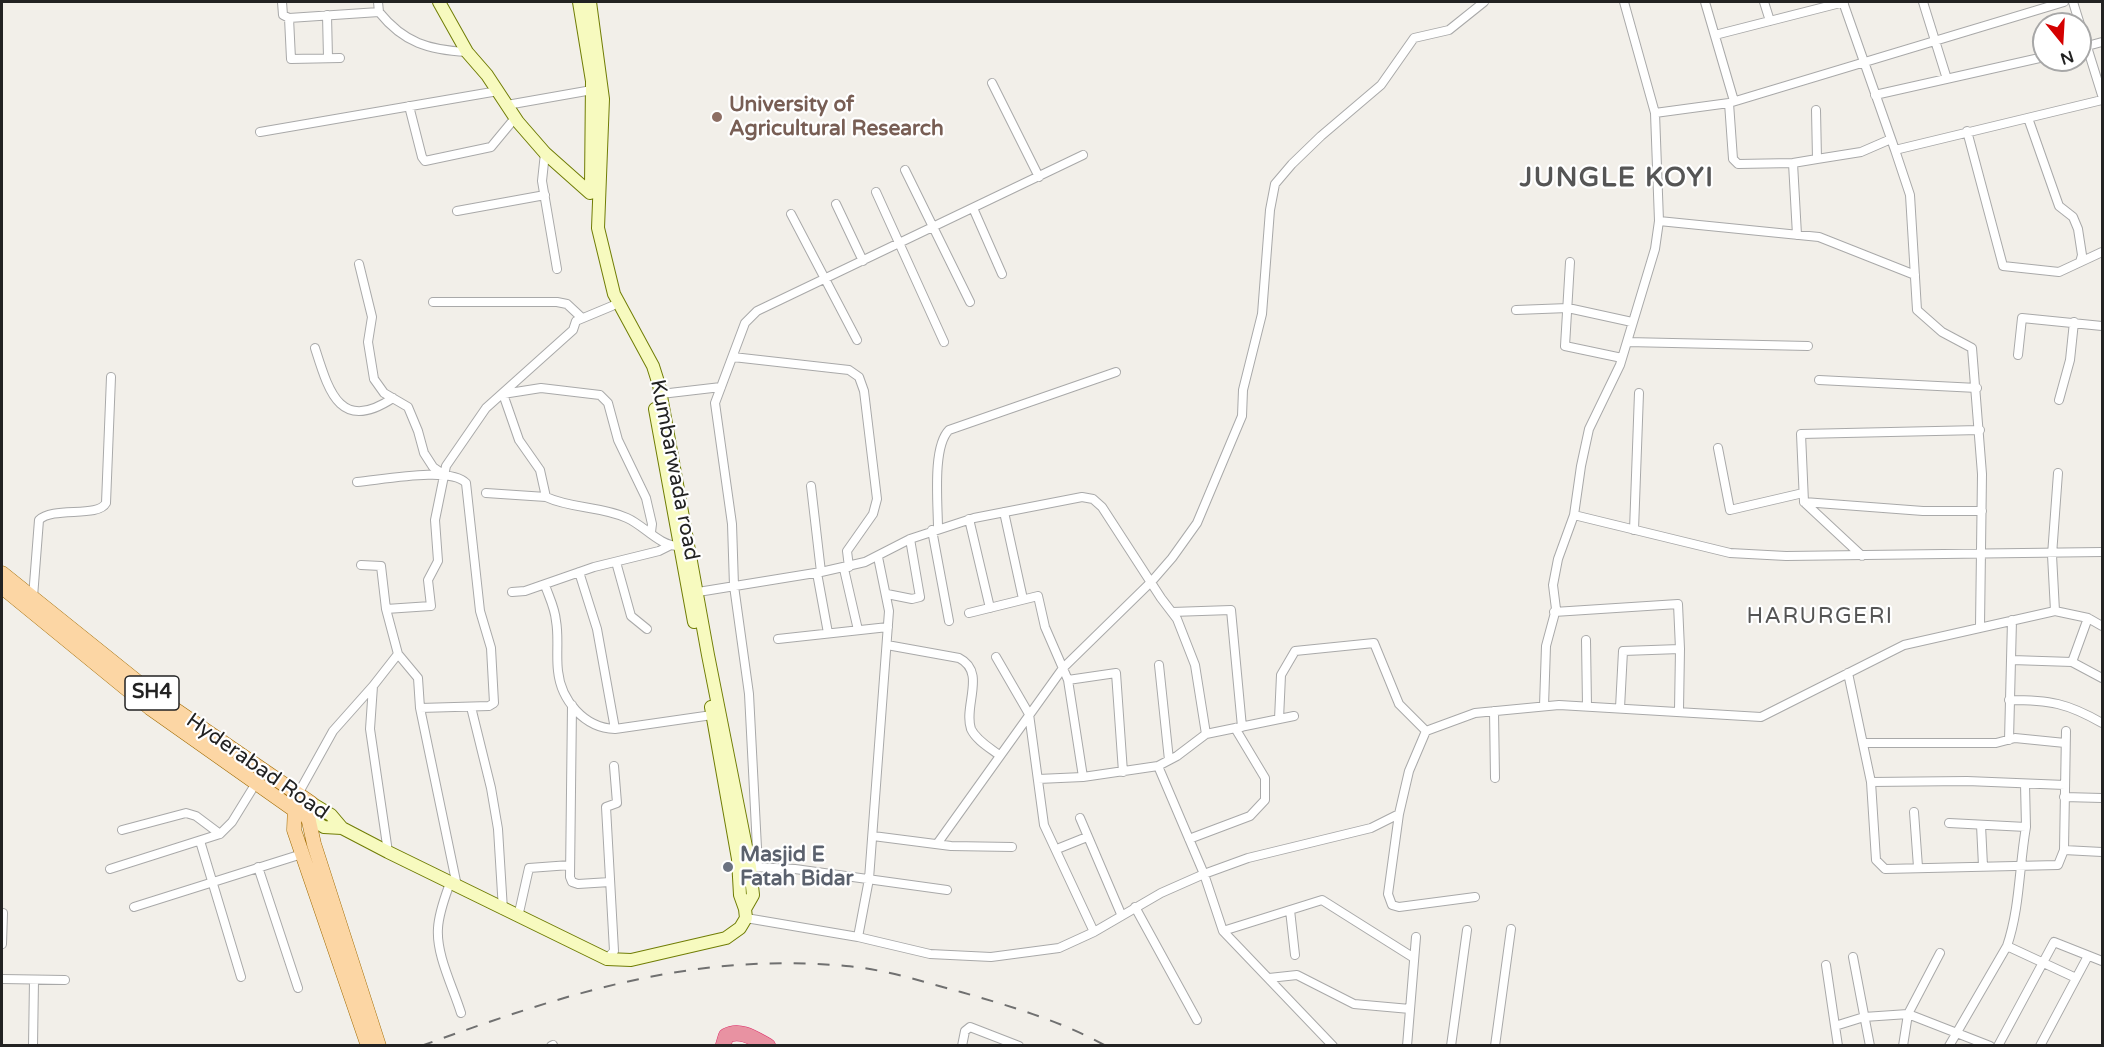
<!DOCTYPE html>
<html>
<head>
<meta charset="utf-8">
<style>
	body { margin:0 }
	#map { position:relative; width:2104px; height:1047px; overflow:hidden; background:#f2efe9; font-family:"Varela Round",sans-serif }
	canvas { display:block }
	.frame { position:absolute; inset:0; border:3px solid #222; pointer-events:none }
	.north { position:absolute; left:2032px; top:12px; width:60px; height:60px; box-sizing:border-box; background:#fff; border:2px solid #a7a7a7; border-radius:50%; rotate:162deg; font-size:16px; font-weight:700; line-height:24px; text-align:center; color:#222 }
	.north::after { content:''; display:block; margin:auto; width:21px; height:27px; background:#d40000; clip-path:polygon(50% 0,100% 100%,50% 72%,0 100%) }
</style>
</head>
<body>
<div id="map">
<canvas width="2104" height="1047"></canvas>
<div class="frame"></div>
<div class="north">N</div>
</div>
<script>
const context = document.querySelector('canvas').getContext('2d');
context.lineJoin = 'round';
function trace(path, color, width, dash) { context.strokeStyle = color; context.lineWidth = width; context.lineCap = dash ? 'butt' : 'round'; context.setLineDash(dash || []); context.stroke(path); }
function drawText(font, color, halo, rows, align = 'center') {
  context.font = font + ' "Varela Round",sans-serif'; context.lineWidth = 4.5; context.setLineDash([]); context.textBaseline = 'middle'; context.strokeStyle = halo; context.fillStyle = color; for (const [text, x, y, turn = 0] of rows) {
    context.save(); context.translate(x, y); context.rotate((+turn || 0) * Math.PI / 180); context.textAlign = isNaN(turn) ? turn : align; if (halo) context.strokeText(text, 0, 0); context.fillText(text, 0, 0); context.restore();
  }
}
const street = new Path2D(`
	M282,2L283,15L289,18L379,12C404,43 429,50 467,52
	M378,2L379,12
	M1705,2L1734,101
	M1764,2L1770,21
	M1843,2L1895,150L2102,100
	M1923,2L1947,79
	M2073,2L2102,95
	M327,15L328,58
	M289,18L291,59L340,58
	M1715,35L1844,2
	M2080,48L2102,42
	M992,83L1039,177
	M1875,95L2044,57
	M1729,103L1733,159L1738,164L1793,163L1817,159L1816,110
	M507,105L592,90
	M409,106L422,157L425,161L491,147L515,118
	M1655,113L1729,103L2064,2
	M2028,118L2059,206L2073,217L2078,229L2082,255L2080,262
	M1967,131L2003,266L2059,272L2102,252
	M260,132L498,91
	M1895,150L1910,195L1917,310L1942,332L1972,348L1982,474L1980,626
	M545,153L542,181L557,269
	M1817,159L1861,152L1891,139
	M1793,163L1797,235
	M905,170L970,302
	M876,192L944,342
	M836,204L863,261
	M973,208L1002,274
	M457,211L545,195
	M791,214L857,340
	M1659,221L1819,237L1915,275
	M1570,262L1565,346L1622,358
	M359,264L372,317L368,342L374,379L384,393L408,407L418,431L424,453L433,467L443,474
	M433,302H557L567,304L582,318
	M1516,310L1568,308L1632,322
	M1627,342L1808,346
	M315,348C329,392 340,433 393,398
	M2018,355L2022,318L2102,326
	M733,357L849,370L859,377L864,391L877,499L873,514L847,551L849,567
	M1819,380L1977,388
	M503,394L519,440L540,470L546,497C572,509 601,506 627,518C645,526 659,546 679,546
	M503,394L541,388L600,395L608,403L618,440L646,498L652,524L651,532
	M661,394L721,387
	M2059,400L2070,360L2074,322
	M1718,448L1730,510L1803,493
	M357,482C381,480 451,466 466,483L480,611L491,648L494,703L489,706L420,708L457,886
	M486,493L546,497
	M1804,502L1923,511H1982
	M1004,512L1023,599
	M1574,515L1730,553L1786,556L2102,552
	M969,519L990,608
	M938,529C938,504 932,447 949,430L1116,372
	M932,530L949,621
	M1634,530L1639,393
	M1862,556L1804,502L1801,434L1980,430
	M616,562L631,616L647,629
	M361,565L381,566L386,609
	M844,569L858,630
	M579,572L597,629L615,729
	M821,572L865,562L910,539L974,518L1082,497L1093,499L1102,507L1161,598L1177,619L1195,665L1206,734L1177,756L1158,766L1204,874L1223,931L1333,1046
	M817,573L828,633
	M545,585C549,597 555,608 556,621C559,637 556,655 558,671C561,700 584,728 615,729L712,715
	M512,592L525,591L594,567L659,551L669,546
	M692,593L821,572L811,486
	M887,594L912,599L920,597L910,539
	M33,597L39,520C53,506 98,518 106,503L111,377
	M2055,611L2052,555L2058,473
	M1172,612L1231,610L1242,727
	M1554,612L1678,604L1680,649L1623,651L1620,708
	M969,613L1038,596L1045,627L1068,680L1116,673L1123,772
	M778,639L888,627
	M1586,640L1587,706
	M887,645L959,658C987,672 963,706 971,729C976,740 990,748 999,755
	M398,654L418,678L420,708
	M996,657L1029,714L1044,825L1094,932
	M2012,660L2072,662L2102,678
	M2072,662L2088,618
	M1159,665L1169,760
	M1848,673L1871,782L1876,860L1885,869L2058,865L2064,850
	M1068,680L1083,777L1158,766
	M2009,700C2050,700 2067,703 2102,723
	M572,705L570,877L572,882L578,884L610,882
	M1544,706L1546,646L1556,609L1553,585L1558,559L1574,515L1581,466L1589,429L1620,365L1655,249L1659,221L1655,113L1624,2
	M471,707L491,788L498,829L503,910
	M1679,710L1680,649
	M1494,711L1495,778
	M1279,719L1281,675L1295,651L1374,643L1399,704L1426,731
	M2066,731L2064,850L2102,852
	M1206,734L1294,716
	M2009,740L2012,620
	M1863,743H1996L2015,738L2065,743
	M1038,779L1083,777
	M1871,782L1967,781L2065,785
	M298,794L333,731L373,686
	M2064,797L2102,798
	M1914,812L1918,867
	M1399,814L1388,894L1392,905L1399,907L1475,897
	M1080,818L1121,914
	M1949,823L2026,827L2025,784
	M1981,825L1983,866
	M2026,827C2019,867 2020,908 2007,946L2076,978
	M122,830L186,813L196,816L220,834
	M873,836L951,846L1012,847
	M1189,839L1250,816L1265,800V778L1235,728
	M200,841L241,977
	M937,844L1063,668L1152,581L1172,558L1197,523L1242,416L1243,390L1262,314L1270,210L1275,184L1292,164L1321,136L1381,85L1414,38L1449,30L1484,2
	M1057,849L1087,837
	M388,852L370,729L373,686L398,654L386,609L431,606L428,580L438,561L435,520L446,466L486,408L573,330L576,321L612,306
	M258,867L298,988
	M754,867L795,869L947,890
	M758,867L749,694L734,586L732,524L715,403L745,323L757,311L1083,155
	M110,869L220,834L232,822L256,783
	M450,883C445,897 439,912 438,928C436,955 453,987 461,1013
	M134,907L302,854
	M1135,907L1197,1020
	M1290,910L1295,955
	M518,917L529,868L570,865
	M746,918L858,937L930,954L991,957L1059,948L1094,932L1161,893L1204,874L1248,858L1371,828L1399,814L1409,771L1426,731L1475,713L1559,705L1761,717L1904,645L2055,611L2088,618L2102,626
	M1223,931L1322,900L1414,958
	M858,937L869,879L889,611L878,557
	M2,944L3,913
	M1853,957L1870,1046
	M607,959L614,951L606,807L617,803L614,766
	M1826,965L1835,1026L1864,1017L1908,1014L1990,1046
	M1269,978L1297,975L1354,1004L1410,1009
	M2,979L65,980
	M1835,1026L1838,1046
	M33,1046L34,980
	M551,1046L553,1045
	M962,1046L965,1031L970,1027L1019,1046
	M1407,1046L1416,937
	M1451,1046L1467,930
	M1495,1046L1511,929
	M1903,1046L1908,1014L1940,953
	M1949,1046L2007,946
	M1998,1046L2054,942L2102,961
	M2040,1046L2088,956`);
const secondary = new Path2D(`
	M439,2L467,52L487,75L518,122L545,153L590,193
	M579,2L592,81L591,186
	M655,409L694,622
	M711,707L738,859L740,895L745,909
	M311,803L331,815L342,828L388,852L607,959L631,960L726,938L740,928L746,918L745,909L753,895L750,867L708,655L659,385L653,366L614,294L598,228L603,99L590,2
	M308,817L324,827L342,828`);
const primary = new Path2D(`
	M2,573L154,695L311,803L308,817L314,844L379,1046
	M2,587L150,708L293,809L308,817
	M295,803L294,830L368,1046`);
const highway = new Path2D(`
	M723,1046L726,1036C740,1028 755,1039 768,1046`);
const rail = new Path2D(`
	M421,1046C565,994 690,952 846,966C884,969 924,982 961,992C1010,1006 1061,1021 1106,1046`);
const markers = [
	[717,117,6,"#8d6e63"],
	[728,867,6,"#6b7280"]
];
const shields = [
	[152,693,54]
];
const shieldNames = [
	["SH4",152,693]
];
const educationNames = [
	["University of",729,105],
	["Agricultural Research",729,129]
];
const streetNames = [
	["Kumbarwada road",674,470,79],
	["Hyderabad Road",257,767,35]
];
const worshipNames = [
	["Masjid E",740,855],
	["Fatah Bidar",740,879]
];
const neighbourhoodNames = [
	["HARURGERI",1820,617]
];
const districtNames = [
	["JUNGLE KOYI",1617,179]
];
trace(street, '#a9a9a9', 10);
trace(secondary, '#707d05', 14);
trace(primary, '#a06b00', 15);
trace(highway, '#dc2a67', 16);
trace(street, '#fff', 8);
trace(secondary, '#f7fabf', 12);
trace(primary, '#fcd6a4', 14);
trace(highway, '#e892a2', 15);
trace(rail, '#707070', 2, [12, 12]);
for (const [x, y, r, color] of markers) { const dot = new Path2D(); dot.arc(x, y, r, 0, 2 * Math.PI); context.fillStyle = color; context.fill(dot); trace(dot, '#fff', 2); }
for (const [x, y, w] of shields) { const box = new Path2D(); box.roundRect(x - w / 2, y - 17, w, 34, 4.5); context.fillStyle = '#fff'; context.fill(box); trace(box, '#222', 1.5); }
drawText('bold 20px', '#222', null, shieldNames);
drawText('bold 21px', '#785e54', '#fff', educationNames, 'left');
drawText('21px', '#222', '#fff', streetNames);
drawText('bold 21px', '#5b616d', '#fff', worshipNames, 'left');
context.letterSpacing = '1.5px';
drawText('22px', '#555', '#fff', neighbourhoodNames);
context.letterSpacing = '0px';
context.letterSpacing = '1.5px';
drawText('bold 27px', '#555', '#fff', districtNames);
context.letterSpacing = '0px';
</script>
</body>
</html>
